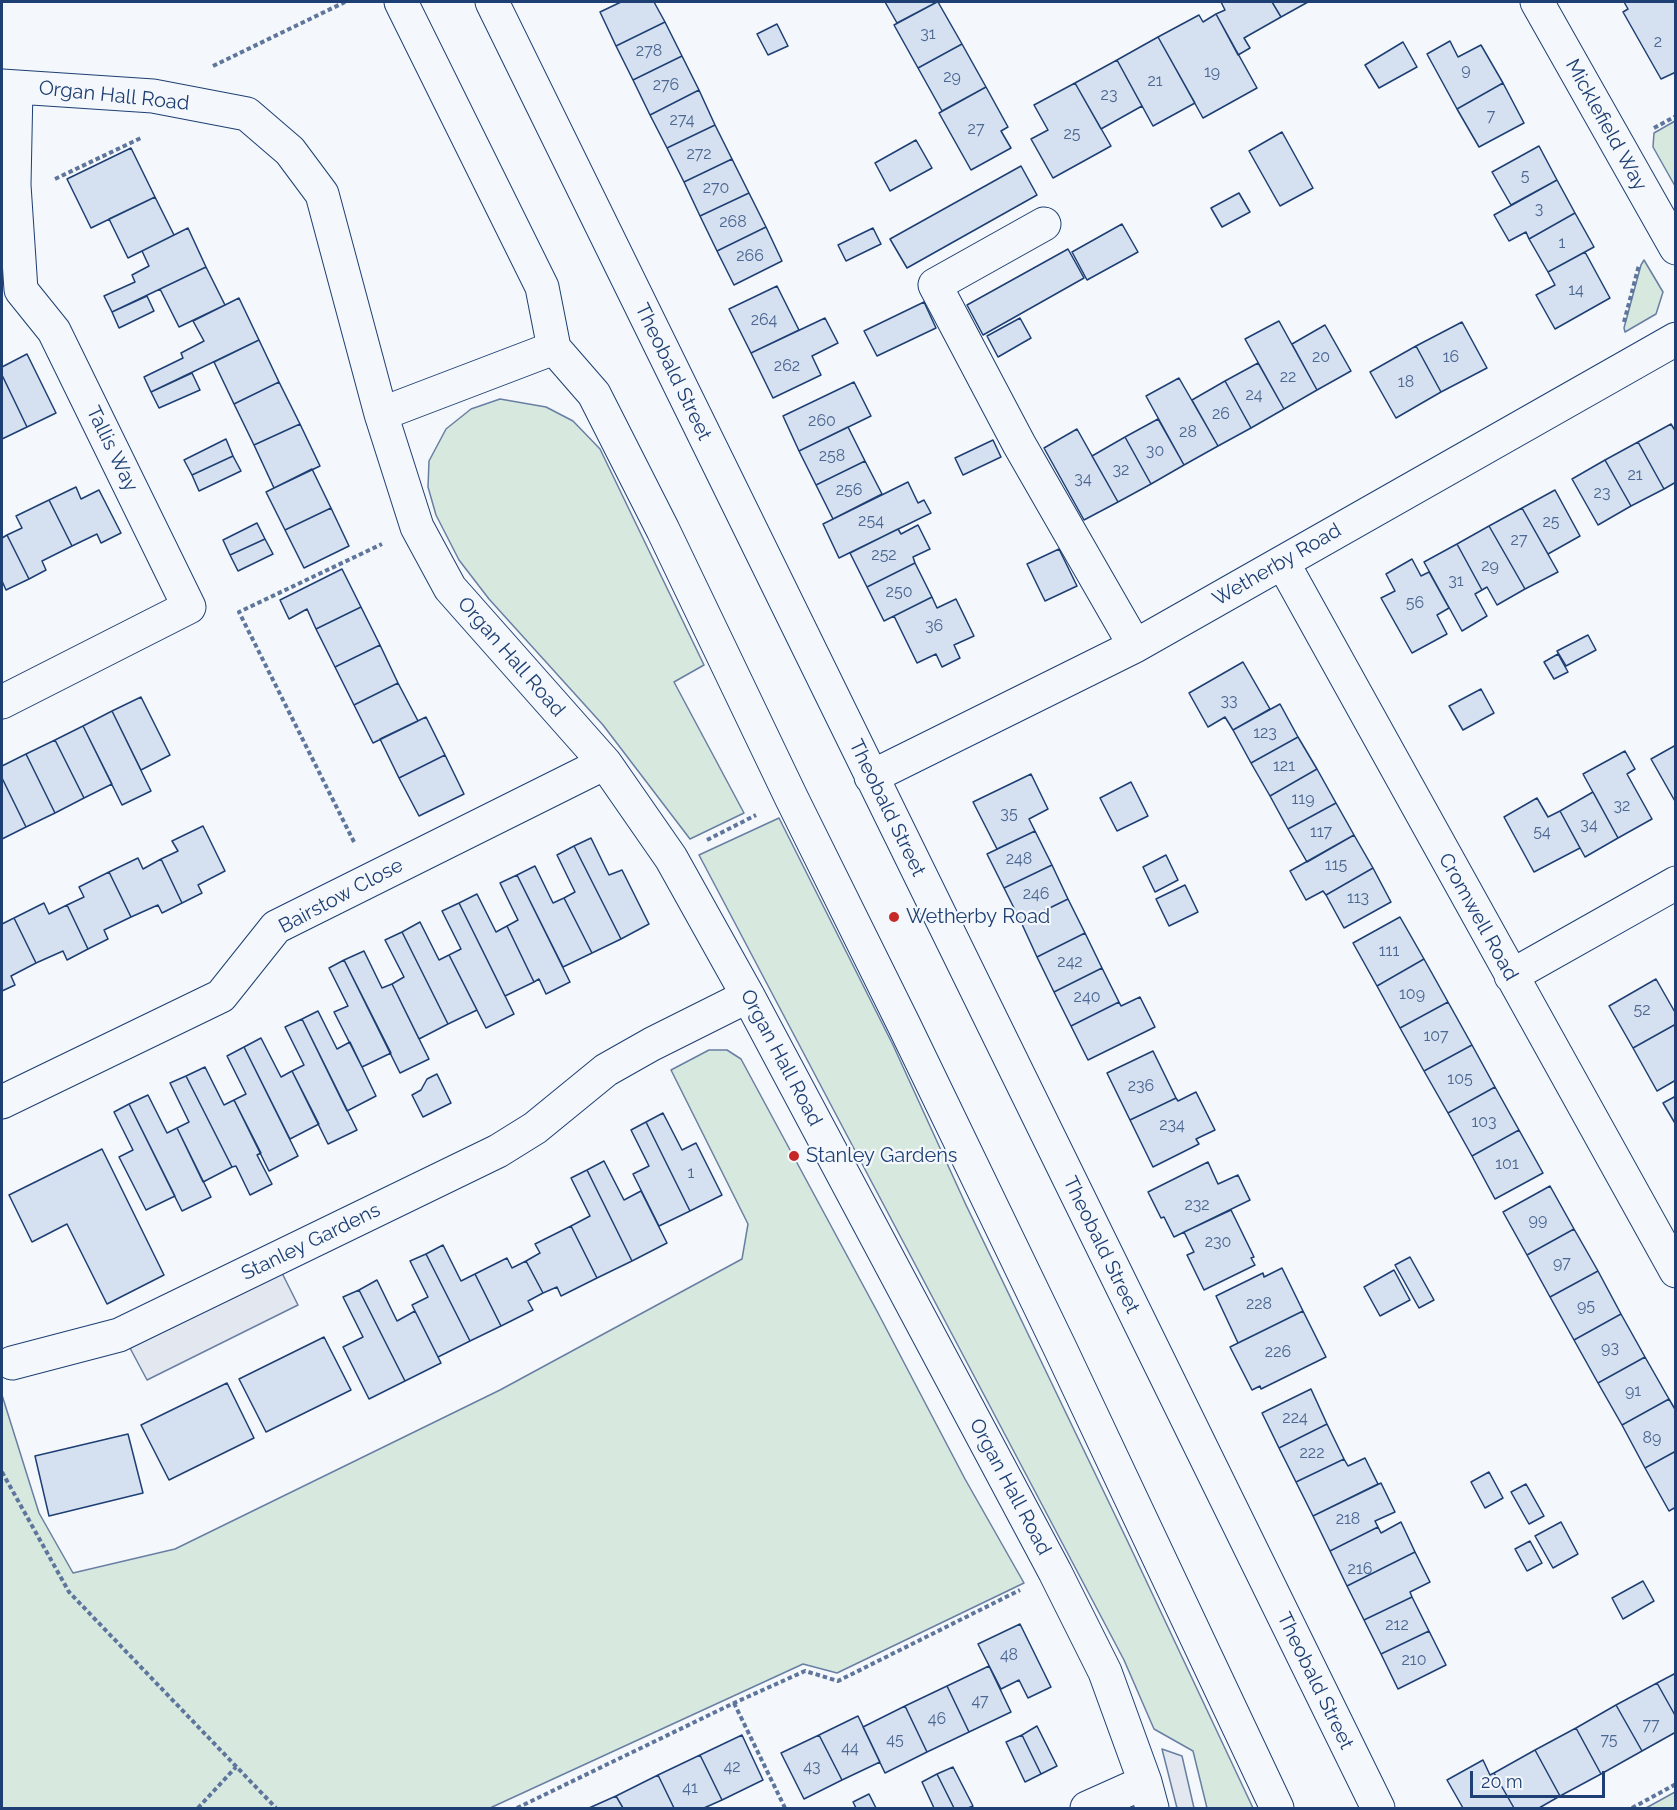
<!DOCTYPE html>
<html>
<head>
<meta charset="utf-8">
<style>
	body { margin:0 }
	#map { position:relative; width:1677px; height:1810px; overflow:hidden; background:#f4f7fb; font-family:Raleway,sans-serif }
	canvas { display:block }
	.frame { position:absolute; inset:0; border:3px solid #1d3f73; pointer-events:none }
	.scale { position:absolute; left:1470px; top:1771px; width:135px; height:27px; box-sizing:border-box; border:3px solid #1d3f73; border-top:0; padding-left:8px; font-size:18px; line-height:21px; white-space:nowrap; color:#1d3f73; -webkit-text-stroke:4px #f4f7fb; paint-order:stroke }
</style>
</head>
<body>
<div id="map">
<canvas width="1677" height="1810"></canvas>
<div class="frame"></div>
<div class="scale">20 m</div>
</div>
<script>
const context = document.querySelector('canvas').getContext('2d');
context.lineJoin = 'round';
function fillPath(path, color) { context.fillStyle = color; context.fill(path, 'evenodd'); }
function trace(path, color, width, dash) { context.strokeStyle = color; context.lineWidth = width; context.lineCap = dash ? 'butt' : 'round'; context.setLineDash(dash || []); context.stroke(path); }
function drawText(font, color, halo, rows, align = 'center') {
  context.font = font + ' Raleway,sans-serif'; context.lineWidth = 4.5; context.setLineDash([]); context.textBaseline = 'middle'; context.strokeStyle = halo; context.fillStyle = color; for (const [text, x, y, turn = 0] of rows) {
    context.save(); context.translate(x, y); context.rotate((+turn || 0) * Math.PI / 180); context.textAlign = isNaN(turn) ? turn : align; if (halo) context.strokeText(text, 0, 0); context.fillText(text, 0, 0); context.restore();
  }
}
const green = new Path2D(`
	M1675,121V186L1653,147L1654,133Z
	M1644,260L1663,292L1656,314L1625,332L1624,328L1641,265Z
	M500,399L546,407L573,421L600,449L704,665L674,682L744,813L690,839L603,725L489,599L459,560L436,515L428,487L429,461L446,429L471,409Z
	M779,818L893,1045L966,1205L1127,1540L1253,1808H1207L1193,1751L1154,1729L1124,1660L699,855Z
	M709,1050H727L741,1059L878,1313L965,1479L1024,1583L837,1673L803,1664L490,1808H2V1395L39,1513L73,1573L175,1549L500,1390L742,1259L748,1224L671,1070Z
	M1675,1792V1808H1646Z`);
const parking = new Path2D(`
	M282,1273L298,1305L147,1380L130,1348Z
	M1162,1749L1182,1756L1194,1808H1177Z`);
const building = new Path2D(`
	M621,2H654L665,22L616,46L600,12Z
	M885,2H937L897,23Z
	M937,2H938L962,44L918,68L894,25Z
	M1221,2H1272L1281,17L1244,38L1250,48L1238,55L1216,14L1225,10Z
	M1272,2H1308L1281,17Z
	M1624,2H1676V72L1661,79L1623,12L1628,9Z
	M1216,14L1257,88L1203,118L1158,37L1199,15L1203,22Z
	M665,22L682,56L633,80L616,46Z
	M777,24L788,46L768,55L757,34Z
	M1158,37L1195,103L1153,126L1117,60Z
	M1450,41L1458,57L1481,45L1503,83L1457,109L1427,54Z
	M1403,42L1417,67L1379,88L1365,65Z
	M962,44L986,87L942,111L918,68Z
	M682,56L699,90L650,115L633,80Z
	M1117,60L1142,106L1101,129L1075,83Z
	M1075,83L1111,146L1053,178L1031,139L1048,130L1034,105Z
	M1503,83L1524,123L1479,147L1457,109Z
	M986,87L1008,127L1001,131L1011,148L971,170L939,113Z
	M699,90L715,125L667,148L650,115Z
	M715,125L732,159L684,182L667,148Z
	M1282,132L1313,188L1280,206L1249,151Z
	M916,140L932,168L890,191L875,163Z
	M1539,146L1557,180L1511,205L1492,172Z
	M131,148L155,197L91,228L67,179Z
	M732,159L749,193L700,216L684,182Z
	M1021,166L1037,195L907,268L890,239Z
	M1557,180L1575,213L1529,239L1526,232L1509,241L1494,215Z
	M749,193L766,227L717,251L700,216Z
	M1239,193L1250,212L1222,227L1211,208Z
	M155,197L174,235L128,258L109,219Z
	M1575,213L1594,247L1548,272L1529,239Z
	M1122,224L1138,252L1087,280L1072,252Z
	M766,227L782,261L734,285L717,251Z
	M188,228L206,267L112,312L104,296L135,282L132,275L149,266L142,251Z
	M873,228L881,244L846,261L838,245Z
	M1068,249L1084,278L983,335L967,305Z
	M1585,252L1610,298L1555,329L1536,295L1555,285L1548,272Z
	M206,267L225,305L179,327L160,289Z
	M777,286L799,330L751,353L729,309Z
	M147,296L154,311L119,328L112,312Z
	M239,298L259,340L151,392L144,377L183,358L181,353L204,341L193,321Z
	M924,302L936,328L877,356L864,331Z
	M825,318L838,343L812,356L821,375L773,398L751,353Z
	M1020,318L1031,338L998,357L987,336Z
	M1279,321L1317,390L1284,409L1245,339Z
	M1462,322L1487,368L1441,392L1416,346Z
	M1325,325L1351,371L1317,390L1292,344Z
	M259,340L279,382L234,404L214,362Z
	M1416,346L1441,392L1396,418L1370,372Z
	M27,354L56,413L27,427L2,375V367Z
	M1258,363L1284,409L1251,428L1225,381Z
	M192,373L200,390L159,408L151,392Z
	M2,375L27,427L2,439Z
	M1179,378L1218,446L1184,465L1146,396Z
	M1225,381L1251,428L1218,446L1192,400Z
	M279,382L300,424L254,445L234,404Z
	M854,382L871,416L799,451L783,416Z
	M1158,419L1184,465L1151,484L1125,437Z
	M300,424L320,466L274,488L254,445Z
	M1671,424L1676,432V482L1664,489L1638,442Z
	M848,427L865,461L816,485L799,451Z
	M1077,429L1118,502L1084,520L1044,448Z
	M1125,437L1151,484L1118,502L1092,456Z
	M226,439L233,456L192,475L184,460Z
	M993,440L1001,457L963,475L955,458Z
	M1638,442L1664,489L1631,506L1605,460Z
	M233,456L241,471L199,491L192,475Z
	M1605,460L1631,506L1598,525L1572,479Z
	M865,461L882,494L833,519L816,485Z
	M312,469L331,508L285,530L266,492Z
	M908,482L918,503L924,500L931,513L839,558L823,524Z
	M76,487L81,499L99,490L121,533L101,543L97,534L72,546L49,500Z
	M1555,490L1580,536L1548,554L1522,508Z
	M49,500L72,546L42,561L46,570L29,579L7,535L22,528L16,516Z
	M331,508L349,546L304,568L285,530Z
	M1522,508L1558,572L1525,589L1489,526Z
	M257,523L265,539L230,555L223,540Z
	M918,525L930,549L913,557L915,563L867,587L850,553L898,529L901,534Z
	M1489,526L1525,589L1497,605L1487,587L1482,590L1457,544Z
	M7,535L29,579L6,590L2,581V538Z
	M265,539L273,554L238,571L230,555Z
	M1457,544L1482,590L1475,594L1487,616L1462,631L1424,562Z
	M1059,549L1077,586L1045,601L1027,564Z
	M1412,559L1421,576L1429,572L1449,608L1437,615L1447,634L1412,653L1381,598L1395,591L1386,574Z
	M915,563L932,597L884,621L867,587Z
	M342,569L361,607L316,629L307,609L289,619L280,600Z
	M932,597L937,608L956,599L974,636L954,645L960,658L942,667L936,654L917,663L894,616Z
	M361,607L380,645L335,667L316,629Z
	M1588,635L1596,650L1566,666L1557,651Z
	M380,645L398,683L354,705L335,667Z
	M1558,654L1568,672L1554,679L1544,662Z
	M1243,662L1270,709L1233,730L1225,717L1208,727L1189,693Z
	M398,683L418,721L373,743L354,705Z
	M1481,689L1494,713L1463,730L1449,706Z
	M141,697L170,755L141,770L112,711Z
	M1280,704L1298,737L1251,763L1233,730Z
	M112,711L151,791L122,805L83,726Z
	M426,717L445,755L399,778L380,739Z
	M83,726L112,784L84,798L55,740Z
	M1298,737L1317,769L1270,796L1251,763Z
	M55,740L84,798L55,813L26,754Z
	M1676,745V803L1651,759Z
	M1625,751L1635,769L1627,774L1652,819L1618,838L1583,774Z
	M26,754L55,813L26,827L2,778V766Z
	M445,755L464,794L419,816L399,778Z
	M1317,769L1336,803L1288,829L1270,796Z
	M1031,774L1048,809L1029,819L1035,831L997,849L973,802Z
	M2,778L26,827L2,839Z
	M1131,782L1148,816L1117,831L1100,798Z
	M1593,792L1618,838L1585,857L1560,811Z
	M1537,798L1548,817L1560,811L1580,848L1534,872L1504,817Z
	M1336,803L1354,835L1307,862L1288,829Z
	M203,826L225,871L198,885L202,893L182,903L161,859L178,851L172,841Z
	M1035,831L1052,865L1004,888L987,854Z
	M1354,835L1373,868L1326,895L1323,891L1306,900L1290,871Z
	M591,838L609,875L622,870L649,924L621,939L574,846Z
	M574,846L621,939L592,953L564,898L575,892L557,855Z
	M1166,855L1178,880L1155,892L1143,867Z
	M138,858L143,869L161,859L182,903L162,913L158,905L131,917L109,872Z
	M1052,865L1068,899L1021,922L1004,888Z
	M535,866L553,903L564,898L592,953L563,967L517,875Z
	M1373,868L1391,902L1344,928L1326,895Z
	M109,872L131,917L104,930L108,939L88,949L67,905L84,897L79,887Z
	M517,875L570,982L546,994L539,979L534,982L507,926L518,920L500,883Z
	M1185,885L1198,912L1169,926L1156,899Z
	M477,894L496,932L507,926L534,982L505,996L459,903Z
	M1068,899L1085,933L1037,957L1021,922Z
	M44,903L49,914L67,905L88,949L67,960L63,951L36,963L14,918Z
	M459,903L514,1014L486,1028L449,955L461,949L442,911Z
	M1400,917L1424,959L1377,986L1353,943Z
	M14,918L36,963L11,976L15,985L2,991V924Z
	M420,922L439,960L449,955L477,1010L448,1024L402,932Z
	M402,932L448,1024L419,1039L392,984L404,977L385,940Z
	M1085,933L1102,968L1054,992L1037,957Z
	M364,951L382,988L392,984L429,1059L400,1073L344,960Z
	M1424,959L1448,1002L1400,1028L1377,986Z
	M344,960L391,1053L362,1067L334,1012L348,1006L329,968Z
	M1102,968L1119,1002L1071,1026L1054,992Z
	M1656,979L1676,1014V1024L1633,1048L1609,1006Z
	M1140,997L1155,1027L1088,1060L1071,1026L1119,1002L1121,1006Z
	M1448,1002L1472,1045L1424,1071L1400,1028Z
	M318,1011L337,1049L350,1042L376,1096L347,1111L302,1019Z
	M302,1019L357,1130L328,1144L292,1071L304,1065L285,1027Z
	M1676,1024V1080L1657,1091L1633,1048Z
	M261,1038L281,1077L292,1071L319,1124L290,1139L244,1047Z
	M1472,1045L1495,1087L1448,1113L1424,1071Z
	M244,1047L298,1156L269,1171L234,1100L246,1094L227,1056Z
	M1153,1051L1176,1098L1130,1120L1107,1073Z
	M205,1067L224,1105L234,1100L261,1153L257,1155L272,1184L250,1195L236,1166L232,1167L186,1076Z
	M437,1074L451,1103L423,1117L412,1095L421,1090L427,1079Z
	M186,1076L232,1167L203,1182L177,1128L189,1122L170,1083Z
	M1495,1087L1519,1130L1472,1156L1448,1113Z
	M1196,1092L1215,1130L1196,1139L1199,1144L1153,1167L1130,1120L1176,1098L1178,1101Z
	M148,1095L167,1133L177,1128L211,1197L182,1211L129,1104Z
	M1676,1096V1125L1663,1103Z
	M129,1104L175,1196L146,1210L119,1157L133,1150L114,1112Z
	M663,1113L682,1150L696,1143L722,1195L690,1211L646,1122Z
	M646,1122L690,1211L659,1226L633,1174L649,1166L631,1130Z
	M1519,1130L1543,1173L1495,1199L1472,1156Z
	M102,1149L164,1275L107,1304L67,1224L32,1242L9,1195Z
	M604,1161L624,1200L641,1191L667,1243L632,1261L587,1170Z
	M1208,1162L1218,1184L1238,1175L1250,1200L1174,1237L1164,1217L1161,1218L1148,1192Z
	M587,1170L632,1261L597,1278L571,1226L590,1216L571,1178Z
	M1550,1186L1574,1229L1527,1255L1503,1212Z
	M1231,1210L1254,1257L1251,1258L1255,1265L1204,1290L1187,1255L1194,1252L1184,1232Z
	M571,1226L597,1278L561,1296L557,1287L543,1293L526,1261L540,1253L535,1244Z
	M1574,1229L1598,1271L1550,1297L1527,1255Z
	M443,1245L461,1281L475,1274L501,1326L470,1341L426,1254Z
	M426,1254L470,1341L438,1357L412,1305L428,1297L410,1261Z
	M1410,1257L1434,1300L1419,1308L1395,1265Z
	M507,1258L512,1268L526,1261L543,1293L528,1301L533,1310L501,1326L475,1274Z
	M1282,1268L1303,1311L1238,1343L1216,1296L1263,1273L1264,1277Z
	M1394,1270L1410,1300L1380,1316L1364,1287Z
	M1598,1271L1621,1314L1574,1340L1550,1297Z
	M377,1280L397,1321L415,1311L441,1363L405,1381L359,1290Z
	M359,1290L405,1381L369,1399L343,1347L363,1337L343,1297Z
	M1303,1311L1326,1357L1261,1389L1260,1386L1252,1390L1230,1347Z
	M1621,1314L1645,1357L1598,1383L1574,1340Z
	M324,1337L351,1390L266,1432L239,1379Z
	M1645,1357L1669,1399L1622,1425L1598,1383Z
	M227,1383L254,1438L169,1480L141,1425Z
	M1311,1389L1327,1424L1279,1448L1262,1413Z
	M1669,1399L1676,1411V1451L1645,1468L1622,1425Z
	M1327,1424L1344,1459L1296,1482L1279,1448Z
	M128,1434L143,1493L49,1516L35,1456Z
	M1676,1451V1507L1669,1511L1645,1468Z
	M1365,1458L1378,1484L1313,1516L1296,1482L1344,1459L1348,1466Z
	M1489,1472L1503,1498L1485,1508L1471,1482Z
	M1381,1483L1395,1512L1375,1521L1378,1527L1330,1551L1313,1516Z
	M1526,1484L1544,1516L1529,1524L1511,1492Z
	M1401,1522L1415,1552L1347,1586L1330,1551L1378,1527L1381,1533Z
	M1561,1522L1578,1554L1553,1568L1535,1536Z
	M1530,1541L1542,1563L1527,1571L1515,1549Z
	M1415,1552L1430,1582L1410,1592L1412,1597L1364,1620L1347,1586Z
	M1643,1581L1654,1601L1623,1619L1612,1598Z
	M1412,1597L1429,1631L1381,1654L1364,1620Z
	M1020,1624L1051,1687L1028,1698L1019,1680L1001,1689L978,1644Z
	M1429,1631L1446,1665L1398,1689L1381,1654Z
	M989,1666L1011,1712L969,1732L947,1686Z
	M1676,1673V1717L1657,1683Z
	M1657,1683L1676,1717V1732L1642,1751L1616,1705Z
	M947,1686L969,1732L927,1752L905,1706Z
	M1616,1705L1642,1751L1601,1774L1576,1728Z
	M905,1706L927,1752L885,1773L863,1727Z
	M858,1716L880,1762L842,1780L819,1735Z
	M1037,1726L1057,1766L1041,1774L1022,1735Z
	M1576,1728L1601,1774L1560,1796L1535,1750Z
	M742,1735L763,1780L722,1800L700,1755Z
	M819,1735L842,1780L804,1799L781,1753Z
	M1022,1735L1041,1774L1025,1782L1006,1742Z
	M1535,1750L1560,1796L1539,1808H1514L1494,1773Z
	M700,1755L722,1800L704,1808H674L658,1775Z
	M1483,1760L1490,1775L1494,1773L1514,1808H1463L1447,1780Z
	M953,1767L973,1806L968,1808H954L937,1774Z
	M937,1774L954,1808H934L922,1782Z
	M658,1775L674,1808H623L616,1796Z
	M869,1794L876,1808H856L853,1802Z
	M616,1796L623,1808H589Z`);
const path = new Path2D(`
	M213,66L345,2
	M1654,128L1676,116
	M55,179L143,137
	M1624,322L1639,265
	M707,840L756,815
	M354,842L239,612L382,544
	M2,1472L69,1592L276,1808
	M734,1703L785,1808
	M198,1808L236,1767
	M517,1808L734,1703L805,1671L838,1681L1020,1590
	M1632,1808L1676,1784`);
const minor = new Path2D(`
	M401,2L542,287L554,348L594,394L663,530L791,797L904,1025L1060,1348L1277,1808
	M492,2L1378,1808
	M1537,2L1676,248
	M2,86L153,96L247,114L290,151L322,194L381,414L417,527L450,588L605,763L671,858L748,996L1055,1572L1105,1672L1145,1782L1152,1808
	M1044,224L935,285L1019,444L1135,646
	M381,414L554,348
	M1283,563L1676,1271
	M2,702L189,607L54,331L21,290L14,185L16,87
	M871,777L1135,646L1676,339
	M1511,976L1676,883
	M2,1102L221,996L276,927L605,763
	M12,1363L119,1335L498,1151L535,1128L606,1070L652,1044L748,996
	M1087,1808L1145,1782`);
const markers = [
	[894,917,6,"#c62828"],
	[794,1156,6,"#c62828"]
];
const numberNames = [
	["31",928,34],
	["2",1658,42],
	["278",649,51],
	["9",1466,70],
	["19",1212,72],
	["29",952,77],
	["21",1155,81],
	["276",666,85],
	["23",1109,95],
	["7",1491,116],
	["274",682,120],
	["27",976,129],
	["25",1072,134],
	["272",699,154],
	["5",1525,176],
	["270",716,188],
	["3",1539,209],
	["268",733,222],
	["1",1562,243],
	["266",750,256],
	["14",1576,290],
	["264",764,320],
	["20",1321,357],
	["16",1451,357],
	["262",787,366],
	["22",1288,377],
	["18",1406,382],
	["24",1254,395],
	["26",1221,414],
	["260",822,421],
	["28",1188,432],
	["30",1155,451],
	["258",832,456],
	["32",1121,470],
	["21",1635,475],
	["34",1083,479],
	["256",849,490],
	["23",1602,493],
	["254",871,521],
	["25",1551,522],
	["27",1519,540],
	["252",884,555],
	["29",1490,566],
	["31",1456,581],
	["250",899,592],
	["56",1415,603],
	["36",934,626],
	["33",1229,701],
	["123",1265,733],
	["121",1284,766],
	["119",1303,799],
	["32",1622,806],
	["35",1009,814],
	["34",1589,825],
	["117",1321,832],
	["54",1542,832],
	["248",1019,859],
	["115",1336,865],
	["246",1036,894],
	["113",1358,898],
	["111",1389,951],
	["242",1070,962],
	["109",1412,994],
	["240",1087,997],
	["52",1642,1010],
	["107",1436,1036],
	["105",1460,1079],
	["236",1141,1086],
	["103",1484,1122],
	["234",1172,1125],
	["101",1507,1164],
	["1",691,1173],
	["232",1197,1205],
	["99",1538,1220],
	["230",1218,1242],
	["97",1562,1263],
	["228",1259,1304],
	["95",1586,1306],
	["93",1610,1348],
	["226",1278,1352],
	["91",1633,1391],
	["224",1295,1418],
	["89",1652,1438],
	["222",1312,1453],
	["218",1348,1519],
	["216",1360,1569],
	["212",1397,1625],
	["48",1009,1655],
	["210",1414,1660],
	["47",980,1701],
	["46",937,1719],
	["77",1651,1725],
	["45",895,1740],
	["75",1609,1740],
	["44",850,1748],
	["42",732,1767],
	["43",812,1767],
	["41",690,1788]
];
const streetNames = [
	["Organ Hall Road",114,96,6],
	["Micklefield Way",1606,125,61],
	["Theobald Street",673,372,64],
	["Tallis Way",112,449,64],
	["Wetherby Road",1277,565,-30],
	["Organ Hall Road",511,657,49],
	["Theobald Street",887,808,64],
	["Bairstow Close",341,896,-28],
	["Cromwell Road",1478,917,61],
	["Organ Hall Road",781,1058,62],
	["Stanley Gardens",311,1242,-26],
	["Theobald Street",1101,1245,64],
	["Organ Hall Road",1010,1487,62],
	["Theobald Street",1315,1681,64]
];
const poiNames = [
	["Wetherby Road",906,917],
	["Stanley Gardens",806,1156]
];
fillPath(green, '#d7e8df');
trace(green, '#687fa3', 1.5);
fillPath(parking, '#e3e8f0');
trace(parking, '#687fa3', 1.5);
fillPath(building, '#d5e0f0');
trace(building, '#1d3f73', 1.5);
trace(minor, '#1d3f73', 35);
trace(path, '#5e769c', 4, [4.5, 3]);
trace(minor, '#f4f7fb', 33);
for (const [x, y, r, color] of markers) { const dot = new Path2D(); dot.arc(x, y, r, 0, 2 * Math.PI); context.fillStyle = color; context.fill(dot); trace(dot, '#f4f7fb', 2); }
drawText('16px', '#4b6792', null, numberNames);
drawText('20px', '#1d3f73', '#f4f7fb', streetNames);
drawText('20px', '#1d3f73', '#f4f7fb', poiNames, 'left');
</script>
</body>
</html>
